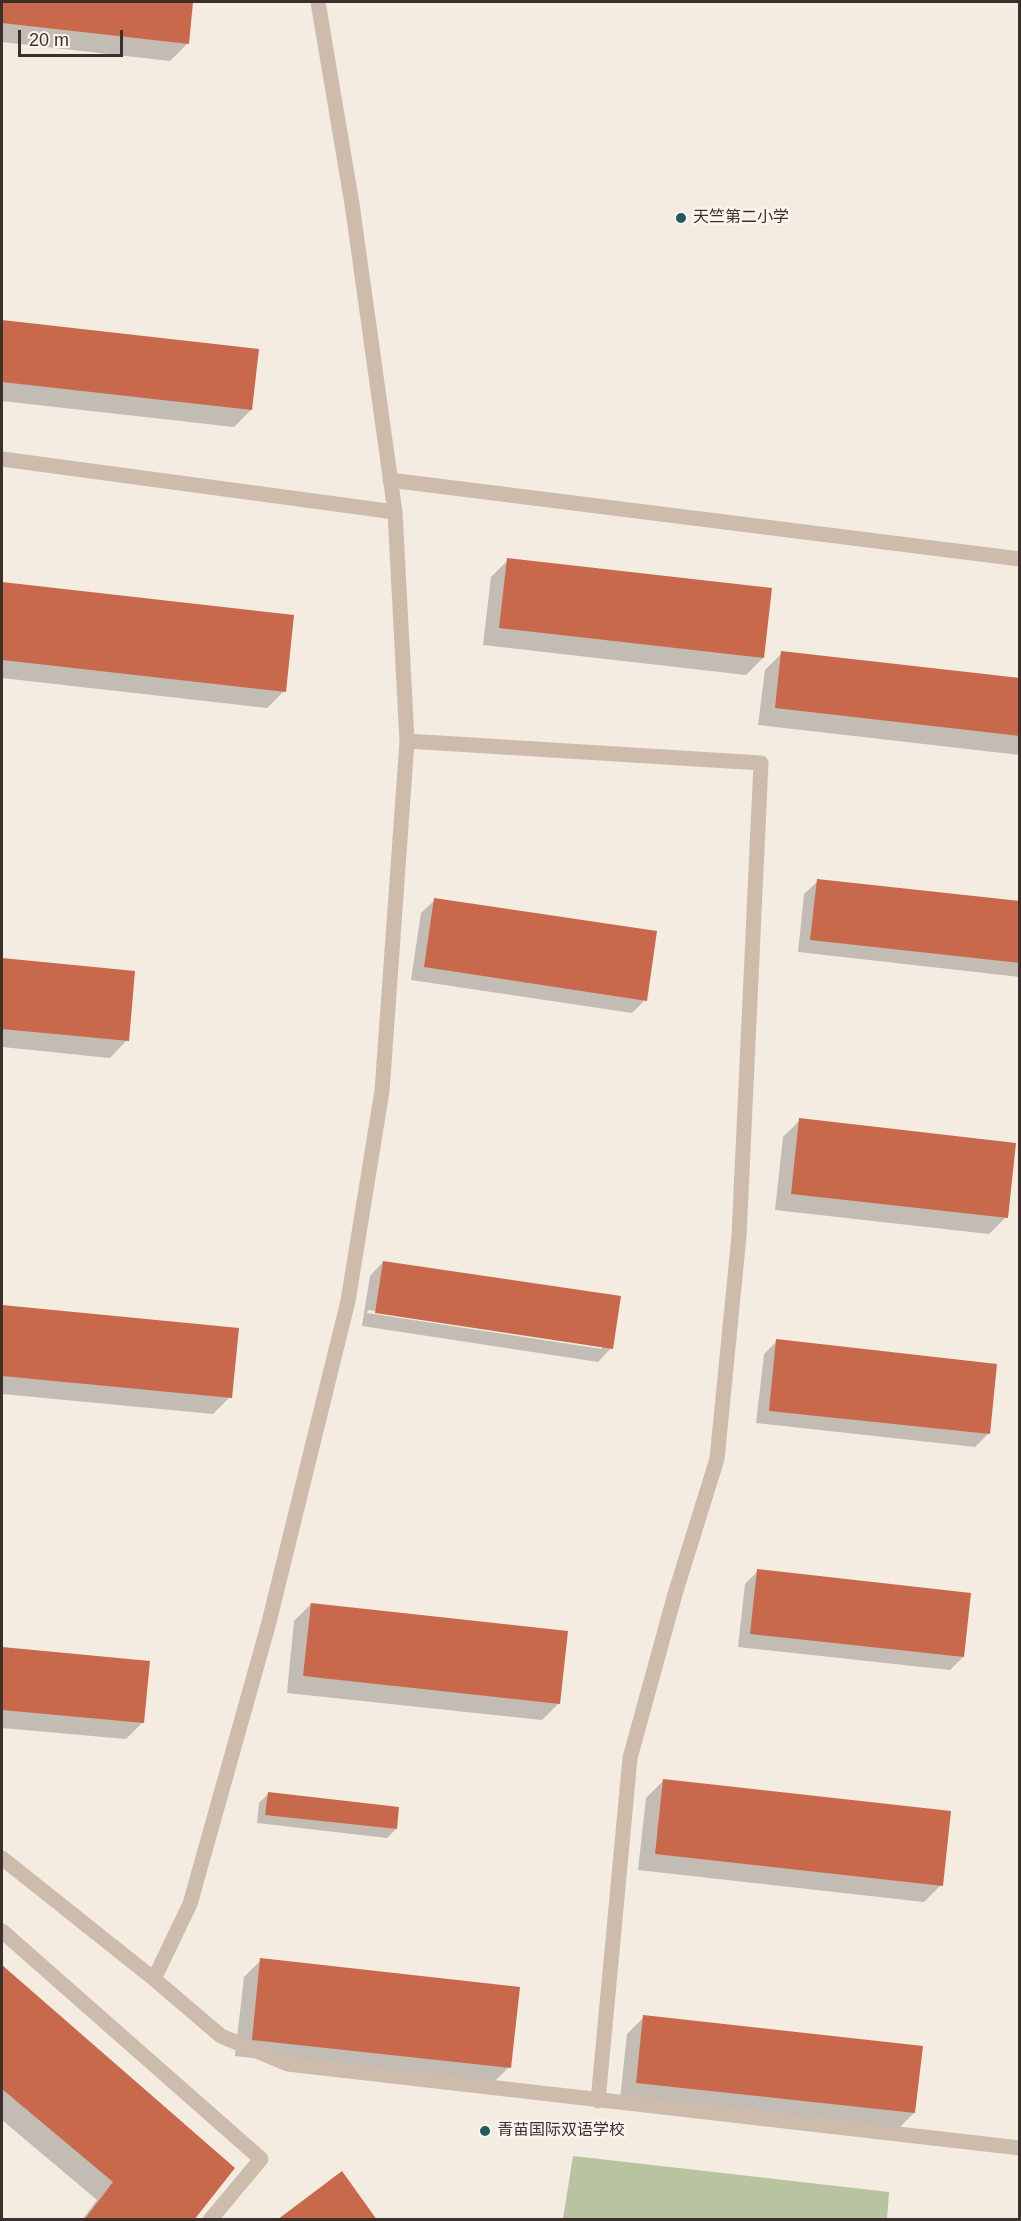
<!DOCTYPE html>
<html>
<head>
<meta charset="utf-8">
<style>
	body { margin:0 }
	#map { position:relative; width:1021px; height:2221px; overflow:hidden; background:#f4ebe1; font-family:Helvetica,sans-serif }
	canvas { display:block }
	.frame { position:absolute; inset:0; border:3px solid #3b302b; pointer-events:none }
	.scale { position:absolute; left:18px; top:30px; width:105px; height:27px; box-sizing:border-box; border:3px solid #3b302b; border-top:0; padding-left:8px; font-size:18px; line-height:21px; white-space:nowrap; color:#3b302b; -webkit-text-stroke:4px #fbf5ee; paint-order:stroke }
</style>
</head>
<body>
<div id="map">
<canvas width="1021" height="2221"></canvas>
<div class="frame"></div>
<div class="scale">20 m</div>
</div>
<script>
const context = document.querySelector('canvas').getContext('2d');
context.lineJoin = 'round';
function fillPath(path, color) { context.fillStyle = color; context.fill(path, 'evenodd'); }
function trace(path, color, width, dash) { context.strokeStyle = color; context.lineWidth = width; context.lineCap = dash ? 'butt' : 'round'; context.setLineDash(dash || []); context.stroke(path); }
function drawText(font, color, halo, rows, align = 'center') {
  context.font = font + ' Helvetica,"Noto Sans SC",sans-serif'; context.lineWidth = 5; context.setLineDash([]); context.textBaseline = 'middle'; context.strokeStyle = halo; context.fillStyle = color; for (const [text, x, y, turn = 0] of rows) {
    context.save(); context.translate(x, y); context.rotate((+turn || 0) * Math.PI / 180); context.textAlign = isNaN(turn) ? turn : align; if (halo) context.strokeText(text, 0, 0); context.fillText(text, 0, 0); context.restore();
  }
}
const green = new Path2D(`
	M573,2156L889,2192L887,2219H563Z`);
const shadow = new Path2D(`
	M2,2H192L187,44L170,61L2,42Z
	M2,322L257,351L251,410L234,427L2,401Z
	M508,560L763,658L746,675L483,645L491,577Z
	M2,584L293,617L284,691L267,708L2,678Z
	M782,653L1020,680V755L758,725L765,670Z
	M818,881L1020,903V977L798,952L804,894Z
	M435,900L645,1000L632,1013L411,980L421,913Z
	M2,960L134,972L127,1040L110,1058L2,1047Z
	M800,1120L1006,1217L989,1234L775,1210L783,1137Z
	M383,1262L611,1348L598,1362L362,1326L370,1276ZM368,1310L602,1346V1349L367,1313Z
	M2,1307L237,1329L230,1397L213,1414L2,1394Z
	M777,1341L988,1434L975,1447L756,1423L764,1354Z
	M758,1571L963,1657L950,1670L738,1647L745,1584Z
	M311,1604L559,1703L542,1720L287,1693L294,1621Z
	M2,1649L149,1663L143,1722L126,1739L2,1728Z
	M663,1781L941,1885L924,1902L638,1870L646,1798Z
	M268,1794L396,1829L387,1838L257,1823L259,1803Z
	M261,1960L509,2067L492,2084L235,2056L244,1977Z
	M2,1967L232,2168L192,2220H82L97,2200L2,2120Z
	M644,2017L914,2113L897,2130L620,2099L627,2034Z`);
const building = new Path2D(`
	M2,2H193L189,44L2,23Z
	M2,320L259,349L252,410L2,382Z
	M507,558L772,588L764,658L499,628Z
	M2,582L294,615L286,692L2,660Z
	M781,651L1020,678V736L775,708Z
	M817,879L1020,901V963L810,940Z
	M434,898L657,931L647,1001L424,967Z
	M2,958L135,971L129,1041L2,1029Z
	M799,1118L1016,1143L1008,1218L791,1194Z
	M383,1261L621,1296L613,1349L375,1313Z
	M2,1305L239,1328L232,1398L2,1376Z
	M776,1339L997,1364L990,1434L769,1411Z
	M757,1569L971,1593L964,1657L750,1634Z
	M311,1603L568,1631L560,1704L303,1676Z
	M2,1647L150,1661L144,1723L2,1710Z
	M663,1779L951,1811L943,1886L655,1854Z
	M268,1792L399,1807L397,1829L265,1815Z
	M260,1958L520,1987L511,2068L252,2040Z
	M2,1965L235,2168L194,2220H84L113,2182L2,2089Z
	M643,2015L923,2046L915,2113L636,2083Z
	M342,2171L377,2220H277Z`);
const minor = new Path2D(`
	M2,459L395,512
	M390,480L1020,559
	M407,741L761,763L739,1236L717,1459L675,1594L630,1758L598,2101
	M2,1858L154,1979L221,2036L288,2064L1020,2148
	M2,1931L261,2159L210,2220
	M154,1979L190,1904L268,1626L348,1301L382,1091L407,741L395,512L352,204L318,2`);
const markers = [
	[681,218,6,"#1f5a5e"],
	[485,2131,6,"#1f5a5e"]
];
const poiNames = [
	["天竺第二小学",693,218],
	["青苗国际双语学校",497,2131]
];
fillPath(green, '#b8c4a0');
fillPath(shadow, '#0003');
fillPath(building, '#c8694b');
trace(minor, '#cdbbac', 15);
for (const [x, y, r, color] of markers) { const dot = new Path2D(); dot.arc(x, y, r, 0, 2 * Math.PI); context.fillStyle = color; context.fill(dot); trace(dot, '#fbf5ee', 2); }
drawText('16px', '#3b302b', '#fbf5ee', poiNames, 'left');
</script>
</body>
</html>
